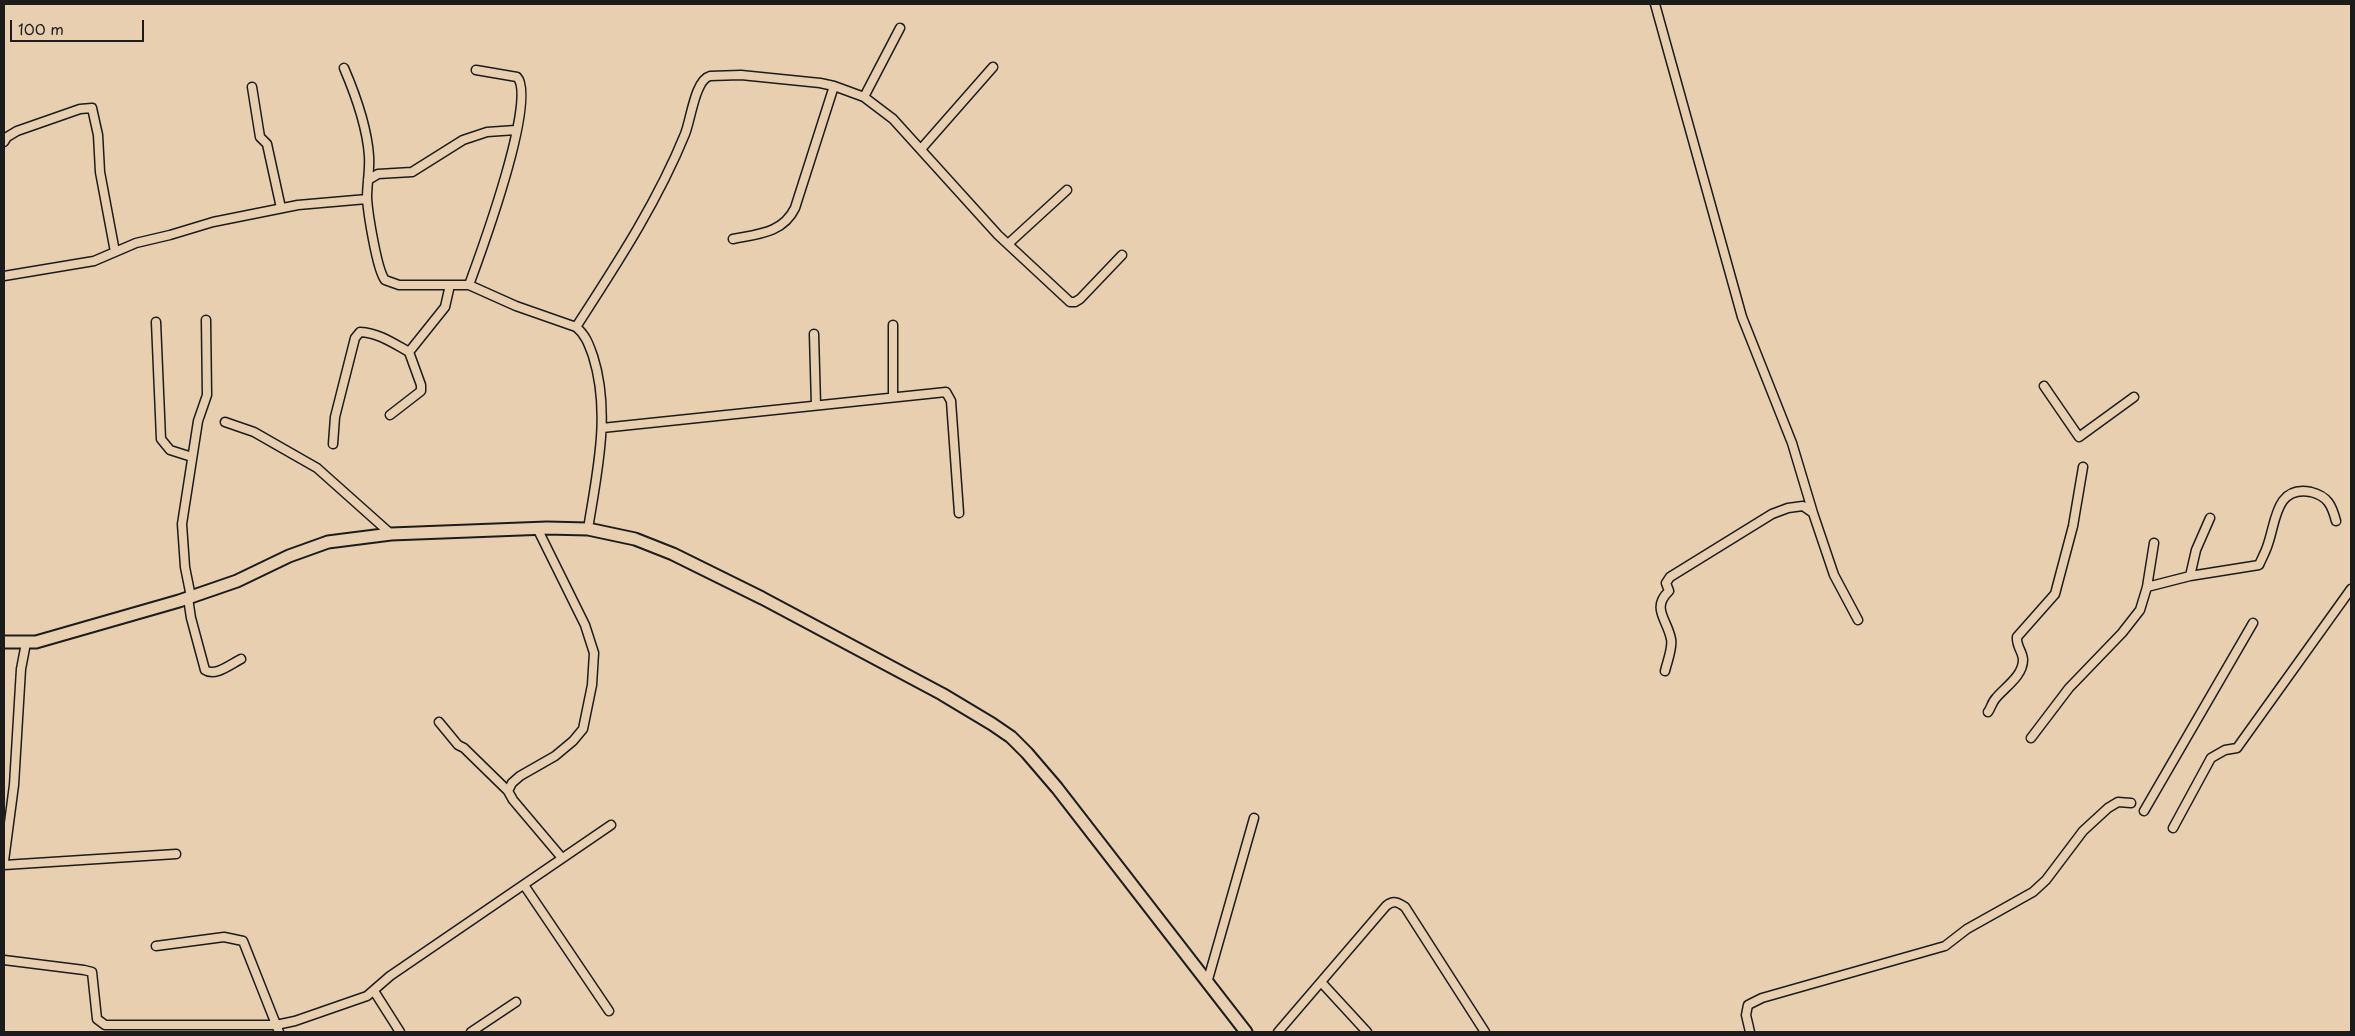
<!DOCTYPE html>
<html>
<head>
<meta charset="utf-8">
<style>
	body { margin:0 }
	#map { position:relative; width:2355px; height:1036px; overflow:hidden; background:#e7cfb0; font-family:"Playpen Sans",sans-serif }
	canvas { display:block }
	.frame { position:absolute; inset:0; border:5px solid #1c1c1c; pointer-events:none }
	.scale { position:absolute; left:10px; top:20px; width:134px; height:22px; box-sizing:border-box; border:2px solid #1c1c1c; border-top:0; padding-left:6px; font-size:15px; line-height:18px; white-space:nowrap; color:#1c1c1c; -webkit-text-stroke:4px #e7cfb0; paint-order:stroke }
</style>
</head>
<body>
<div id="map">
<canvas width="2355" height="1036"></canvas>
<div class="frame"></div>
<div class="scale">100 m</div>
</div>
<script>
const context = document.querySelector('canvas').getContext('2d');
context.lineJoin = 'round';
function trace(path, color, width, dash) { context.strokeStyle = color; context.lineWidth = width; context.lineCap = dash ? 'butt' : 'round'; context.setLineDash(dash || []); context.stroke(path); }
const street = new Path2D(`
	M1655,4L1742,317L1792,443L1813,513
	M344,68C356,96 367,126 369,156C370,170 367,184 367,198C368,214 377,270 385,280L399,285H469L516,306L576,327C586,335 589,345 593,356C611,413 597,472 588,529
	M252,87L260,137L267,144L281,208
	M864,97L900,28
	M4,142L7,137L17,131L80,109L92,108L98,135L100,172L115,252
	M921,149L993,67
	M368,180L378,174L412,172L463,140L487,132L516,130
	M733,239C758,234 783,233 795,208L834,86
	M1008,244L1067,190
	M4,276L94,261L136,243L170,235L213,222L298,205L367,199
	M469,285C480,255 538,98 517,77L476,70
	M156,322L161,439L170,450L192,457
	M576,327C616,265 657,203 685,134C691,119 695,80 710,76L741,75L820,83L834,86L864,97L893,119L998,235L1070,302H1075L1080,299L1122,255
	M814,334L816,405
	M2044,386L2079,437L2134,397
	M893,397V325
	M390,415L421,391V385L409,352L445,307L450,285
	M225,422L254,432L317,468L391,534
	M602,428L946,392L951,401L959,513
	M333,444L335,417L355,338L360,332C379,333 393,343 409,352
	M537,528L585,625L594,653L592,685L583,729L573,741L555,756L520,776L512,783L508,791L513,800L562,858
	M2190,576L2196,550L2210,518
	M2147,587L2190,576L2259,565C2262,558 2266,551 2268,544C2276,521 2276,485 2311,492C2328,496 2332,506 2336,521
	M191,597L185,567L182,524L198,421L207,395L206,320
	M188,598L191,618L205,670C215,677 231,664 241,659
	M1665,671C1667,662 1673,648 1671,639C1667,619 1651,608 1669,591L1666,583L1670,577L1772,514L1788,508L1803,506L1813,513L1834,575L1858,620
	M1988,712C1991,708 1992,702 1996,698C2005,687 2023,676 2023,660C2023,652 2016,646 2017,637L2055,594L2073,526L2083,467
	M439,722L458,745L464,748L508,791
	M2031,738L2069,688L2122,633L2140,610L2147,587L2154,543
	M2144,811L2253,623
	M2173,828L2211,758L2225,750L2237,748L2351,589
	M4,861L14,785L21,669L26,643
	M4,865L176,854
	M524,885L609,1011
	M156,946L224,937L243,941L279,1032
	M4,960L84,970L92,972L97,1019L105,1025H276L295,1021L367,996L390,976L611,825
	M1321,982L1367,1032
	M1207,983L1254,818
	M374,991L400,1032
	M471,1032L516,1002
	M1278,1032L1386,906C1393,900 1398,902 1405,907L1485,1032
	M1750,1032L1746,1015L1748,1005L1762,998L1945,946L1967,929L2033,892L2046,880L2083,831L2108,808L2118,802L2131,803`);
const secondary = new Path2D(`
	M4,642H36L179,601L237,581L289,556L328,542L391,534L547,528L588,529L635,539L673,554L762,598L942,694L992,724L1011,737L1027,753L1057,788L1246,1032`);
trace(street, '#1c1c1c', 11);
trace(secondary, '#1c1c1c', 15);
trace(street, '#e7cfb0', 8);
trace(secondary, '#e7cfb0', 11);
</script>
</body>
</html>
